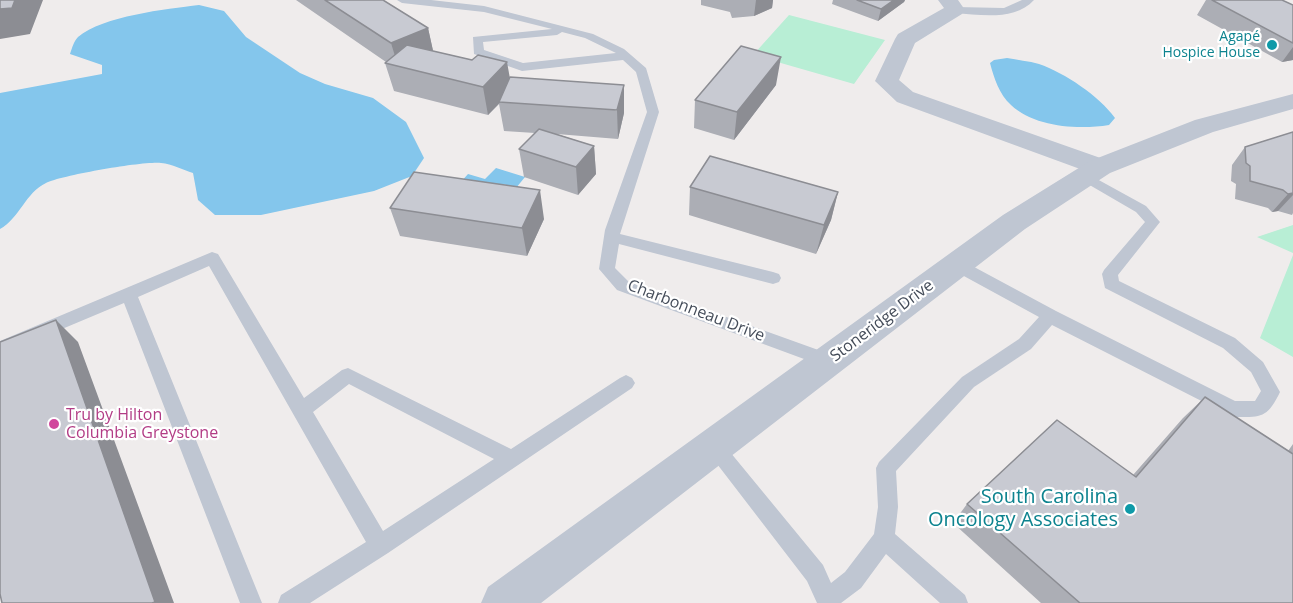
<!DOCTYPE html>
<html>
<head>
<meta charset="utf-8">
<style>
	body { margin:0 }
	canvas { display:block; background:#efecec }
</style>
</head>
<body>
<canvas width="1293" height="603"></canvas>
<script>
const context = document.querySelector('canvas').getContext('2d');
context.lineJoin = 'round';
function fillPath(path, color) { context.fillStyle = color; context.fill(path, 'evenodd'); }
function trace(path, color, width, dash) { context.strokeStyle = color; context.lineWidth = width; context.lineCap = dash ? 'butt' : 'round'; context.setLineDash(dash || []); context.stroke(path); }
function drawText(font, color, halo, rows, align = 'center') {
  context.font = font + ' "Open Sans",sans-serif'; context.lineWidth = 4.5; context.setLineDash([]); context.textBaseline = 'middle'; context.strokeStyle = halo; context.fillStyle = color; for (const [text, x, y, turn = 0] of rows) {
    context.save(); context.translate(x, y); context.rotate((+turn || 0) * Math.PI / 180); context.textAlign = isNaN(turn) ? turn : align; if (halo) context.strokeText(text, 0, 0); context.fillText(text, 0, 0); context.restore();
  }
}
const green = new Path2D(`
	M789,15L885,40L854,84L753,55Z
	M1293,225V253L1257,237Z
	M1293,255V357L1260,338Z`);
const water = new Path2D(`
	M199,5L224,11L246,37L300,73L325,84L373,98L406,122L424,158L412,176L374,191L261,215H215L198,200L193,173C183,170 172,164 161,163C144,161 63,175 46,183C26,192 19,219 0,229V93L102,74V65L70,54C72,48 74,41 78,37C103,16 166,9 199,5Z
	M1007,58C1017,60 1029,61 1039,64C1065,73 1099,96 1115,118L1109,125C1078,130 1034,127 1011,105C999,94 994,78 990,63L994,60Z
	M496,168L525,177L516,188L503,184L493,194L460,183L468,174L485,179Z`);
const service = new Path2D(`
	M397,0H431L484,6L593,34L624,49L646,68L659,112L620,234L773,272L779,274L781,278L779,282L773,284L619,244L615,268L629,282L835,356L838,361L835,366L829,368L823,366L617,290L599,269L605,230L647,112L636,72L623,60L522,71L474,54L473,37L552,29L484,12L402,3ZM562,32L585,38L616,53L523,63L484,50L483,42L557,35Z
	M1022,0H1034C1015,21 981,15 955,13L950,10L955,7L1004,8Z
	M1086,173L1146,206L1160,222L1118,275L1119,281L1235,338L1263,362L1280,392C1267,419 1261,417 1233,417L1052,325L1031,349L974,387L896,471L898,507L895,534L965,595L968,603H940L886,554L861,588L841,603H817L807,581L704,447L707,441L714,438L721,441L823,565L831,583L845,572L874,534L878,507L876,468L879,462L962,377L1019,339L1039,317L951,269L949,265L951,261H963L1056,311L1235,401H1255L1261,391L1251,372L1223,348L1105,288L1102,274L1104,270L1145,222L1136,212L1081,180L1079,177Z
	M212,252L218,254L304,398L342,370L348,368L511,449L620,378L626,375L632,378L635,383L632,388L388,553L310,603H278L281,595L366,542L209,266L138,297L262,603H240L124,303L0,355V341ZM349,384L494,459L383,531L313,412Z`);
const minor = new Path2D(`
	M938,0H958L965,10L962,14L915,43L899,80L913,92L1109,161L1113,167L1109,173L1100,175L1091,173L897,102L875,81L895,39L898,34L944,8Z`);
const tertiary = new Path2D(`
	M1293,94V109L1213,132L1110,173L1025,229L541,603H481L488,587L1003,215L1090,161L1195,120Z`);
const wall = new Path2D(`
	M296,0H383L428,28L433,51L510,77L624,113L618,139L557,134L594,146L596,174L578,195L524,177L519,149L535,133L504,131L499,104L488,115L394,91L385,63L386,62Z
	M701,0H773L772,8L754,16L732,18L730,12L701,5Z
	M833,0H905L904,2L878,21L832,4Z
	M1206,0H1282L1293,5V60L1282,62L1197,15Z
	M776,85L734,140L694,128L695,100Z
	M1293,132V213L1292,215L1278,211L1272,212L1268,208L1235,199L1236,184L1231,181L1232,165L1245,147Z
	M690,187L838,192L831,220L816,254L689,215Z
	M390,208L544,219L527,256L400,236Z
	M1205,397L1288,451L1293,444V603H1041L953,523L967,504L1133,475L1183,418Z`);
const shadedWall = new Path2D(`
	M15,0H43L30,34L0,39V9Z
	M756,0H773L772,8L754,16Z
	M894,0H905L904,2L878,21L881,9Z
	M428,28L434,55L398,66L391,43Z
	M1293,47V60L1282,62Z
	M781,57L776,85L734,140L737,112Z
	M507,62L512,90L488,115L483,87Z
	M624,85V113L618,139L617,110Z
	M594,146L596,174L578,195L576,167Z
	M540,190L544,219L527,256L522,228Z
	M838,192L831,220L816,254L824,225Z
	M1293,193V195L1278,211L1272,212L1288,194Z
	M56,320L78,342L174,603H152Z`);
const building = new Path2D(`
	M0,0H15L12,8L0,9Z
	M325,0H383L428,28L391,43Z
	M857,0H894L881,9Z
	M1212,0H1282L1293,5V43Z
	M407,45L472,60L478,55L507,62L483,87L385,63Z
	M741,46L781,57L737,112L695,100Z
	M510,77L624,85L617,110L499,102Z
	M539,129L594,146L576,167L519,149Z
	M1293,132V193L1288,194L1283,190L1250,181V166L1246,163L1245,147Z
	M710,156L838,192L824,225L690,187Z
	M414,172L540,190L522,228L390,208Z
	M56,320L155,602L152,603H2L0,594V342Z
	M1205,397L1293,454V603H1080L967,504L1057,420L1136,477Z`);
const markers = [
	[1272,45,6,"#0f9aa8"],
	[54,424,6,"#d1479c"],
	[1130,509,6,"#0f9aa8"]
];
const farCulturenames = [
	["Agapé",1260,37],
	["Hospice House",1260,53]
];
const streetNames = [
	["Charbonneau Drive",696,311,21],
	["Stoneridge Drive",882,321,-37]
];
const hotelNames = [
	["Tru by Hilton",66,415],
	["Columbia Greystone",66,433]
];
const nearCulturenames = [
	["South Carolina",1118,497],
	["Oncology Associates",1118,520]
];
fillPath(green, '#b8eed5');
fillPath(water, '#84c6ec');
fillPath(service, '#bfc6d2');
fillPath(minor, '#bfc6d2');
fillPath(tertiary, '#bfc6d2');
fillPath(wall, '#acaeb5');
fillPath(shadedWall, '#8c8d93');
fillPath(building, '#c8cad2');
trace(building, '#8c8d93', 1.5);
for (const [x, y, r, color] of markers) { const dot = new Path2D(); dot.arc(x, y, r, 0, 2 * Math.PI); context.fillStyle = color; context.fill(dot); trace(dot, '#fff', 2); }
drawText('14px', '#0d838f', '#fff', farCulturenames, 'right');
drawText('16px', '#444c59', '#fff', streetNames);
drawText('16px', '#b23c85', '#fff', hotelNames, 'left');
drawText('20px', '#0d838f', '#fff', nearCulturenames, 'right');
</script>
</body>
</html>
